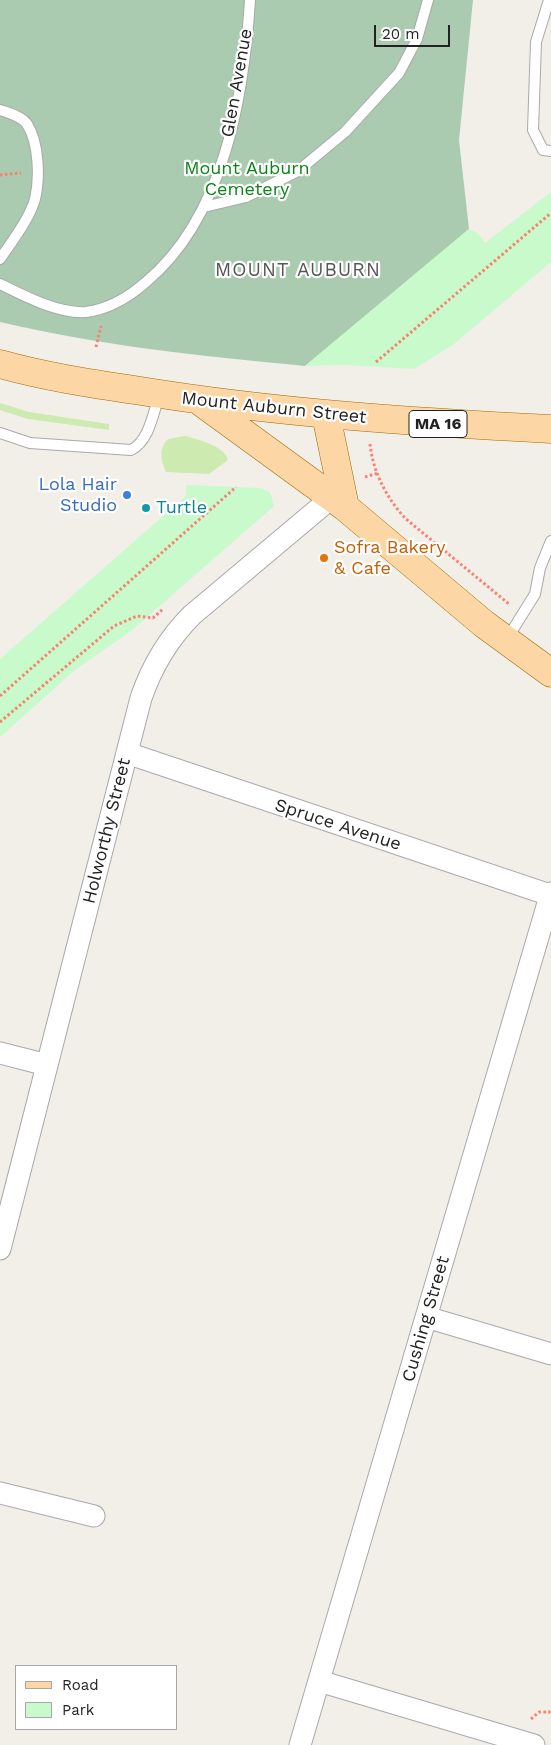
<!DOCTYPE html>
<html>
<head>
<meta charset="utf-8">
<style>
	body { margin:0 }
	#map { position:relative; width:551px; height:1745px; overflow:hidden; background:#f2efe9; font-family:"Work Sans",sans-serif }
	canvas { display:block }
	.legend { position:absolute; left:15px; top:1665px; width:162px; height:65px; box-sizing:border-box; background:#fff; border:1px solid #a7a7a7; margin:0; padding:6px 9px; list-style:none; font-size:15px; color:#222 }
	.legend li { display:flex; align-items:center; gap:10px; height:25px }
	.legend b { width:25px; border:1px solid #a7a7a7 }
	.scale { position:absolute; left:374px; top:25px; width:76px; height:22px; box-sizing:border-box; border:2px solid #222; border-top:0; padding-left:6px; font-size:15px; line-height:18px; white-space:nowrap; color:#222; -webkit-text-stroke:4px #fff; paint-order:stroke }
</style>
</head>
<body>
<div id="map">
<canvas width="551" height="1745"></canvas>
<ul class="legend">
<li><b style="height:6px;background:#fcd6a4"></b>Road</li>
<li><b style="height:14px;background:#c8facc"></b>Park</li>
</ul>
<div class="scale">20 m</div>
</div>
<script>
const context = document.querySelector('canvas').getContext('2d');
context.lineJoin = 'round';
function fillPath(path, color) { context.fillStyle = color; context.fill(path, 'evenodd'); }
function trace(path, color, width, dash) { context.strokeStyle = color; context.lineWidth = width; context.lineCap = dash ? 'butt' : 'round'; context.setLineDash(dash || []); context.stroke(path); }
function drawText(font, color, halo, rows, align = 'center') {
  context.font = font + ' "Work Sans",sans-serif'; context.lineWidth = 4.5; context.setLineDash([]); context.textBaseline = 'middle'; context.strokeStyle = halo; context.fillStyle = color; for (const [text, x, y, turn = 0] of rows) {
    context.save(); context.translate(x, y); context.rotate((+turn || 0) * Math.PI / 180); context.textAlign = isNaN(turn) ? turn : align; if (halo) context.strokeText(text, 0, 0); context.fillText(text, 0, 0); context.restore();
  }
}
const grass = new Path2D(`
	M0,403L29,412L109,424V430L28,419L0,410Z
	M185,436C197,439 225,446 228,460L209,474L166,472C161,459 158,450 168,439Z`);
const cemetery = new Path2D(`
	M0,0H473L459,140L469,229L305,366C202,356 101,346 0,322Z`);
const park = new Path2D(`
	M551,192V262L454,344L414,369L346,365L305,366L469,229L478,233L485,243Z
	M186,485L259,488L270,492L274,506L131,631L75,670L0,737V659L186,496Z`);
const path = new Path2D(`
	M0,175L21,173
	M96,347L101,326
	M376,362L551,213
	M370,444C373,472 387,499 406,519L509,604
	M365,477L378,473
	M0,696L236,487
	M0,722L114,626L137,616L153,618L163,609
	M531,1719L539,1712H551`);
const service = new Path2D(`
	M549,0L536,42L533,130L543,150L551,151
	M0,110C9,113 21,116 27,124C39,143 40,178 35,199C30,218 11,243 0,259
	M204,207L246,197L298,171L345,132L399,73L417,39L428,0
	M0,284C24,296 59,314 86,312C110,309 129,297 146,282C224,217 244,96 250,0
	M0,433L30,443L131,450C149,441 153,414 159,396
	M507,639L535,594L540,568L551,541`);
const minor = new Path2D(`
	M127,753L550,895
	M0,1053L47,1065
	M0,1249L141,698C152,666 168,639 192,615L342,489
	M426,1317L551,1354
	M0,1493L94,1516
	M319,1681L534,1745
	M300,1745L551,893`);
const primary = new Path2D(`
	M0,364C46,377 94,384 141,391C277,413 414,422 551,429
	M201,402L345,507L484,624L551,673
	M326,415L345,507`);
const markers = [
	[127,495,5,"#3f7fe0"],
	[146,508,5,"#0f9aa8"],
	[324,558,5,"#e8710a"]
];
const shields = [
	[438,424,58]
];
const shieldNames = [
	["MA 16",438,424]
];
const streetNames = [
	["Glen Avenue",237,83,-80],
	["Mount Auburn Street",274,408,6],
	["Spruce Avenue",338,825,18],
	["Holworthy Street",107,831,-76],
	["Cushing Street",426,1319,-74]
];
const parkNames = [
	["Mount Auburn",247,169],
	["Cemetery",247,190]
];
const shopNames = [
	["Lola Hair",117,485],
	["Studio",117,506]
];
const cultureNames = [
	["Turtle",156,508]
];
const foodNames = [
	["Sofra Bakery",334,548],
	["& Cafe",334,569]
];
const neighbourhoodNames = [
	["MOUNT AUBURN",298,270]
];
fillPath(grass, '#cdebb0');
fillPath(cemetery, '#aacbaf');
fillPath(park, '#c8facc');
trace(service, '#a9a9a9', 12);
trace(minor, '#a9a9a9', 23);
trace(primary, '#a06b00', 29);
trace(path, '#fa8072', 3, [2.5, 2.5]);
trace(service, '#fff', 10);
trace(minor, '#fff', 21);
trace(primary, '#fcd6a4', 28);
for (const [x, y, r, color] of markers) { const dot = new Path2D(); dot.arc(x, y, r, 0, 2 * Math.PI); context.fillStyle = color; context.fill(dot); trace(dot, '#fff', 2); }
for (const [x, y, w] of shields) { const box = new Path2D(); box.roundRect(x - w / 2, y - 13.5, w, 27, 4); context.fillStyle = '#fff'; context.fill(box); trace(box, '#222', 1); }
drawText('bold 16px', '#222', null, shieldNames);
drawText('18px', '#222', '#fff', streetNames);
drawText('18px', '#0c8416', '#fff', parkNames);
drawText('18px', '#366cbe', '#fff', shopNames, 'right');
drawText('18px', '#0d838f', '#fff', cultureNames, 'left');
drawText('18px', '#c56008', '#fff', foodNames, 'left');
context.letterSpacing = '1px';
drawText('19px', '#555', '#fff', neighbourhoodNames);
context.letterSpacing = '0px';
</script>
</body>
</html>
